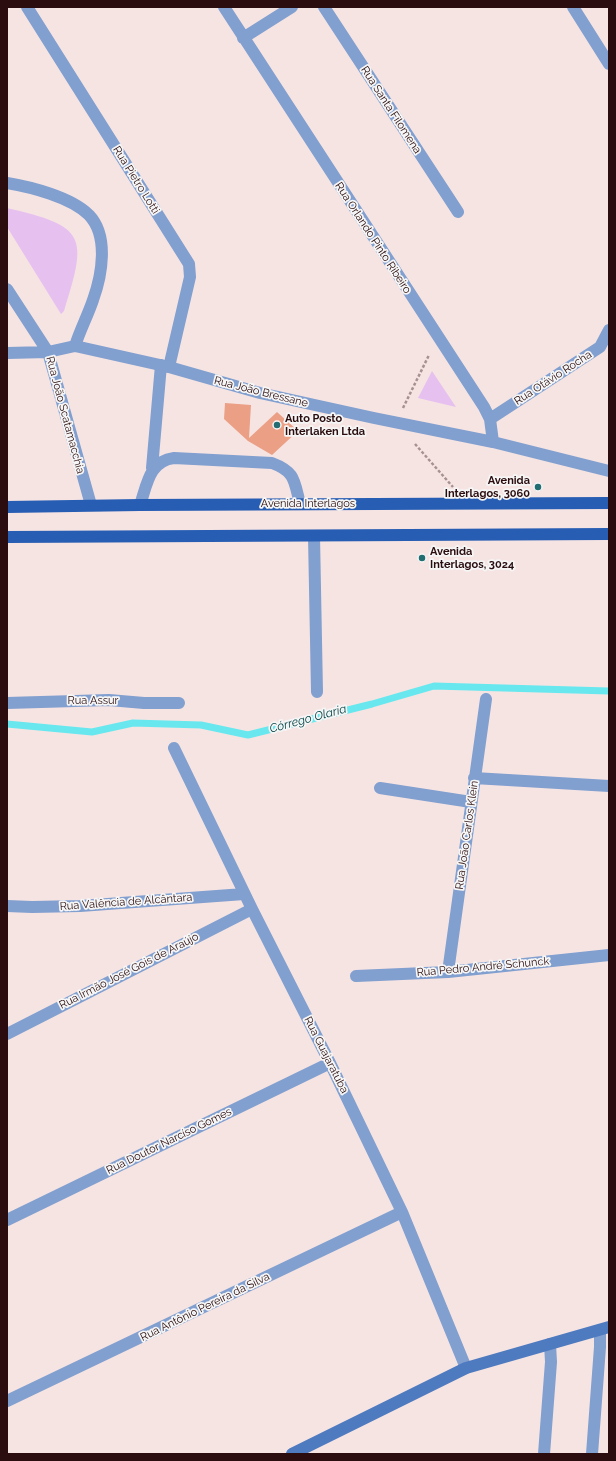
<!DOCTYPE html>
<html>
<head>
<meta charset="utf-8">
<style>
	body { margin:0 }
	#map { position:relative; width:616px; height:1461px; overflow:hidden; background:#f6e4e3; font-family:Raleway,sans-serif }
	canvas { display:block }
	.frame { position:absolute; inset:0; border:8px solid #2b0d0f; pointer-events:none }
</style>
</head>
<body>
<div id="map">
<canvas width="616" height="1461"></canvas>
<div class="frame"></div>
</div>
<script>
const context = document.querySelector('canvas').getContext('2d');
context.lineJoin = 'round';
function fillPath(path, color) { context.fillStyle = color; context.fill(path, 'evenodd'); }
function trace(path, color, width, dash) { context.strokeStyle = color; context.lineWidth = width; context.lineCap = dash ? 'butt' : 'round'; context.setLineDash(dash || []); context.stroke(path); }
function drawText(font, color, halo, rows, align = 'center') {
  context.font = font + ' Raleway,sans-serif'; context.lineWidth = 3.5; context.setLineDash([]); context.textBaseline = 'middle'; context.strokeStyle = halo; context.fillStyle = color; for (const [text, x, y, turn = 0] of rows) {
    context.save(); context.translate(x, y); context.rotate((+turn || 0) * Math.PI / 180); context.textAlign = isNaN(turn) ? turn : align; if (halo) context.strokeText(text, 0, 0); context.fillText(text, 0, 0); context.restore();
  }
}
const green = new Path2D(`
	M7,208C86,226 88,236 64,311L61,314L7,227Z
	M432,371L456,407L418,398Z`);
const stream = new Path2D(`
	M7,724L92,732L133,723L201,725L248,735L372,704L434,686L609,691`);
const building = new Path2D(`
	M225,403L251,405L249,438L277,412L298,431L272,455L248,441L224,419Z`);
const path = new Path2D(`
	M403,408L429,355
	M415,444L453,487`);
const lane = new Path2D(`
	M27,7L189,264L190,277L169,367
	M152,468L161,365
	M140,505C147,485 149,461 174,458L272,463C296,472 294,481 300,504
	M314,536L317,692
	M7,703L109,700L144,703H179
	M380,788L471,802
	M544,1454L551,1362L550,1344
	M592,1454L600,1347V1330`);
const street = new Path2D(`
	M224,7L484,407L490,419L493,442
	M324,7L458,212
	M573,7L609,64
	M243,38L292,7
	M7,183C31,187 71,197 89,215C109,236 102,275 93,300C88,315 80,330 75,346
	M7,289L48,352L91,505
	M7,353L48,352L75,346L169,367L260,393L374,418L493,442L609,471
	M490,419L600,347L609,330
	M174,748L252,909L330,1063L402,1212L466,1368
	M474,778L609,786
	M7,906L32,907L80,906L244,894
	M448,972L486,699
	M356,976L448,972L609,955
	M7,1034L252,909
	M7,1220L330,1063
	M7,1401L402,1212`);
const secondary = new Path2D(`
	M292,1454L466,1368L609,1327`);
const primary = new Path2D(`
	M7,507L140,505L609,503
	M7,537L609,534`);
const markers = [
	[277,425,4,"#216d71"],
	[538,487,4,"#216d71"],
	[422,558,4,"#216d71"]
];
const streetNames = [
	["Rua Santa Filomena",391,110,57],
	["Rua Pietro Lotti",136,180,58],
	["Rua Orlando Pinto Ribeiro",373,238,57],
	["Rua Otávio Rocha",553,378,-33],
	["Rua João Bressane",261,392,14],
	["Rua João Scatamacchia",65,415,75],
	["Avenida Interlagos",308,504],
	["Rua Assur",93,701],
	["Rua João Carlos Klein",467,835,-82],
	["Rua Valência de Alcântara",126,902,-4],
	["Rua Pedro André Schunck",483,967,-5],
	["Rua Irmão José Gois de Araújo",129,971,-27],
	["Rua Guajaratuba",326,1055,63],
	["Rua Doutor Narcíso Gomes",169,1141,-26],
	["Rua Antônio Pereira da Silva",205,1307,-26]
];
const poiNames = [
	["Auto Posto",285,419],
	["Interlaken Ltda",285,432],
	["Avenida",530,481,"right"],
	["Interlagos, 3060",530,494,"right"],
	["Avenida",430,552],
	["Interlagos, 3024",430,565]
];
const waterNames = [
	["Córrego Olaria",308,719,-15]
];
fillPath(green, '#e6c0ef');
trace(stream, '#68e8ee', 7);
fillPath(building, '#eb9f85');
trace(path, '#a79191', 2.5, [3, 2]);
trace(lane, '#819fcf', 12);
trace(street, '#819fcf', 12);
trace(secondary, '#4e7abf', 12);
trace(primary, '#275db3', 12);
for (const [x, y, r, color] of markers) { const dot = new Path2D(); dot.arc(x, y, r, 0, 2 * Math.PI); context.fillStyle = color; context.fill(dot); trace(dot, '#f6f6f6', 1.5); }
drawText('11px', '#2b0d0f', '#f6f6f6', streetNames);
drawText('bold 11px', '#2b0d0f', '#f6f6f6', poiNames, 'left');
drawText('italic 12px', '#034345', '#f6f6f6', waterNames);
</script>
</body>
</html>
